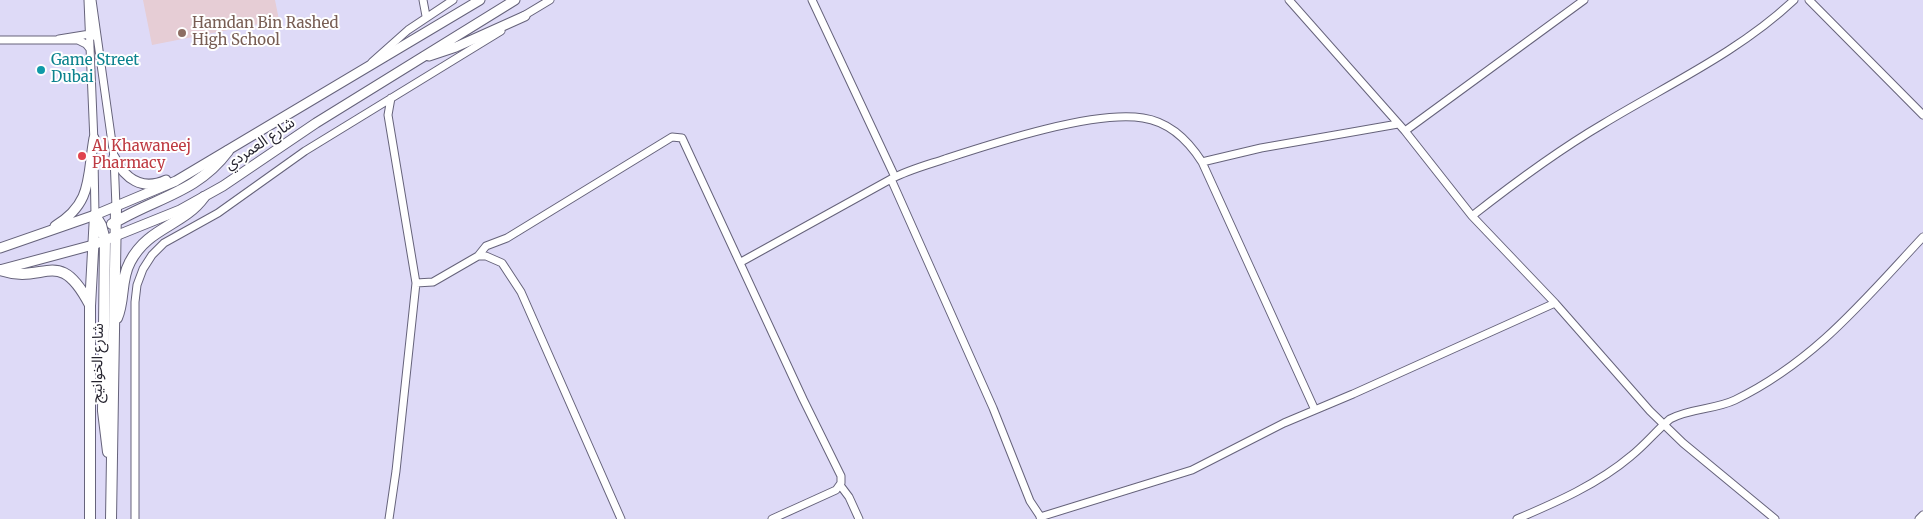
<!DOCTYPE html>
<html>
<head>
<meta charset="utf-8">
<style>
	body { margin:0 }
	canvas { display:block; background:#dedaf7 }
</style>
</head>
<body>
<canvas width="1923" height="519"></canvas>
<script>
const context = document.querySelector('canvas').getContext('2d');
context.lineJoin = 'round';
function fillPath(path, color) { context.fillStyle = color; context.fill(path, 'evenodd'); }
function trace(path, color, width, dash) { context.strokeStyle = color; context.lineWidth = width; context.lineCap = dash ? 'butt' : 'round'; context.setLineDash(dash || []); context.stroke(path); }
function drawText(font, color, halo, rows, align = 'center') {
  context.font = font + ' Merriweather,"Noto Sans Arabic",serif'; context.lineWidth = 4; context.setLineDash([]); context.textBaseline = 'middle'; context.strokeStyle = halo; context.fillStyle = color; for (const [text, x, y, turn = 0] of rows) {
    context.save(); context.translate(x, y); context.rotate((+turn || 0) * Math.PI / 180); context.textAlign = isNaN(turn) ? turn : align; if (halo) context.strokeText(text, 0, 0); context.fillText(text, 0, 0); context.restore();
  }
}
const education = new Path2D(`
	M143,0H275L279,20L152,45Z`);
const minor = new Path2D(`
	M88,0L94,142
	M92,0L114,157L116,207
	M423,0L426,16
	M812,0L895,177
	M1289,0L1405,131L1472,216L1555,303L1650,411L1683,443L1775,519
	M1809,0L1923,115
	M520,18L550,0
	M59,39L90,34L93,36
	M0,40H78L86,44L90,49
	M372,62L408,30L453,0
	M1405,131L1584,0
	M94,158L95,215
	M1202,162L1261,148L1398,124
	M891,179L993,408L1030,501L1042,519
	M1472,216C1514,183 1557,151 1603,124C1667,85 1739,52 1794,0
	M478,256L486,246L507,238L672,137L682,138L803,399L841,476V483L836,490L772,519
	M741,262L891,179C908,170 927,165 945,159C994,143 1094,110 1143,118C1170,122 1188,140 1202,162L1315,410
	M416,283L433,282L478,256H486L502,263L521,292L621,519
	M840,485L849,497L859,519
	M1040,517L1192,470L1284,423L1353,394L1555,303
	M135,519V302L137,285L143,269L152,255L164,243L218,213L305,151L501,31
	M389,519L396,471L416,283L388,115L391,98
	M1517,519C1557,502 1598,484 1631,456C1645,445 1656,431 1670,419C1690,408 1714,410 1735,400C1815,361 1864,300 1923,237
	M1919,519L1923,515`);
const major = new Path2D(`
	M429,56L456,47L525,16
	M114,157C125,179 142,191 166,180
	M55,226C93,203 87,177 94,138
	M0,248L95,215L176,181L480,0
	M0,270L93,245L180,210L223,186L316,123L515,0`);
const highway = new Path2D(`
	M95,215L101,225L105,240L103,411L108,452
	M112,224C154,198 197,193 228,151
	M0,270C45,286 58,244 90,305
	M117,318C125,300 120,280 130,262C148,227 183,226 204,197
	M90,519V306L95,215
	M111,519L116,207`);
const markers = [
	[182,33,5,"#8d6e63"],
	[41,70,5,"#0f9aa8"],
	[82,156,5,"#e0444e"]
];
const educationNames = [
	["Hamdan Bin Rashed",192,24],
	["High School",192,41]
];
const cultureNames = [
	["Game Street",51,61],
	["Dubai",51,78]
];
const streetNames = [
	["شارع العمردي",260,144,-34],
	["شارع الخوانيج",98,363,-89]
];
const healthNames = [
	["Al Khawaneej",92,147],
	["Pharmacy",92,164]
];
fillPath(education, '#e6cdd5');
trace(minor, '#66637b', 9);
trace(major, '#66637b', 11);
trace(highway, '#66637b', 12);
trace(minor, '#fff', 7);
trace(major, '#fff', 9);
trace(highway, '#fff', 10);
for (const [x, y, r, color] of markers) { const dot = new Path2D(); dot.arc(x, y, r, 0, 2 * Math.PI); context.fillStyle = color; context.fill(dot); trace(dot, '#fff', 2); }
drawText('15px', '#785e54', '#fff', educationNames, 'left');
drawText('15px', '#0d838f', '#fff', cultureNames, 'left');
drawText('15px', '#25232e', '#fff', streetNames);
drawText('15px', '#be3a42', '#fff', healthNames, 'left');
</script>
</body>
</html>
